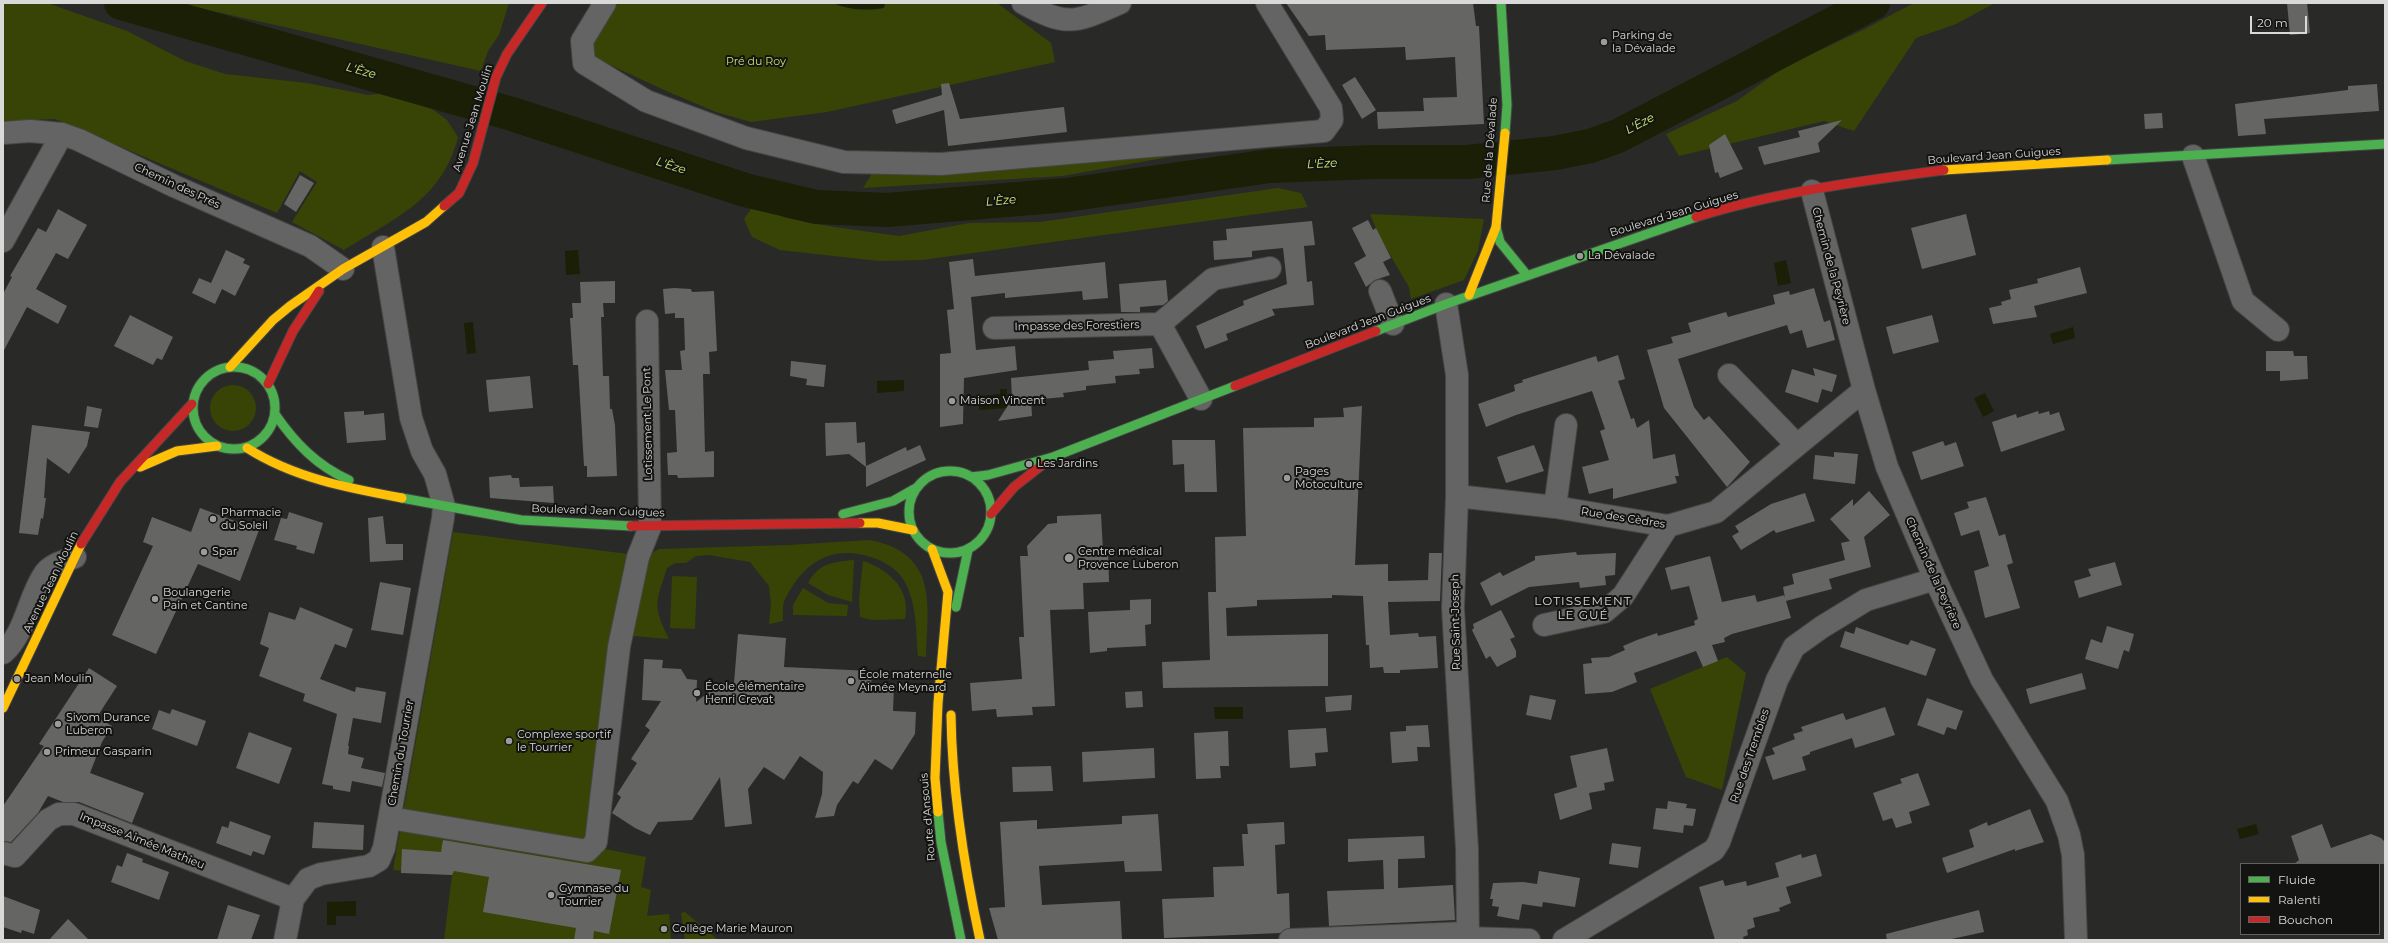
<!DOCTYPE html>
<html>
<head>
<meta charset="utf-8">
<style>
	body { margin:0 }
	#map { position:relative; width:2388px; height:943px; overflow:hidden; background:#292a28; font-family:Montserrat,sans-serif }
	canvas { display:block }
	.frame { position:absolute; inset:0; border:4px solid #d9dad7; pointer-events:none }
	.legend { position:absolute; left:2240px; top:863px; width:140px; height:72px; box-sizing:border-box; background:#131412; border:1px solid #626361; margin:0; padding:5px 7px; list-style:none; font-size:12px; color:#d9dad7 }
	.legend li { display:flex; align-items:center; gap:8px; height:20px }
	.legend b { width:20px; border:1px solid #626361 }
	.scale { position:absolute; left:2250px; top:16px; width:57px; height:18px; box-sizing:border-box; border:2px solid #d9dad7; border-top:0; padding-left:5px; font-size:12px; line-height:14px; white-space:nowrap; color:#d9dad7; -webkit-text-stroke:3px #131412; paint-order:stroke }
</style>
</head>
<body>
<div id="map">
<canvas width="2388" height="943"></canvas>
<div class="frame"></div>
<ul class="legend">
<li><b style="height:5px;background:#4caf50"></b>Fluide</li>
<li><b style="height:5px;background:#ffc107"></b>Ralenti</li>
<li><b style="height:5px;background:#c62828"></b>Bouchon</li>
</ul>
<div class="scale">20 m</div>
</div>
<script>
const context = document.querySelector('canvas').getContext('2d');
context.lineJoin = 'round';
function fillPath(path, color) { context.fillStyle = color; context.fill(path, 'evenodd'); }
function trace(path, color, width, dash) { context.strokeStyle = color; context.lineWidth = width; context.lineCap = dash ? 'butt' : 'round'; context.setLineDash(dash || []); context.stroke(path); }
function drawText(font, color, halo, rows, align = 'center') {
  context.font = font + ' Montserrat,sans-serif'; context.lineWidth = 4; context.setLineDash([]); context.textBaseline = 'middle'; context.strokeStyle = halo; context.fillStyle = color; for (const [text, x, y, turn = 0] of rows) {
    context.save(); context.translate(x, y); context.rotate((+turn || 0) * Math.PI / 180); context.textAlign = isNaN(turn) ? turn : align; if (halo) context.strokeText(text, 0, 0); context.fillText(text, 0, 0); context.restore();
  }
}
const green = new Path2D(`
	M3,3H47L127,31L185,61L225,74L307,83L368,95L386,93L421,101L447,120L458,137C442,200 395,218 344,250L292,222L317,182L300,171L277,213L55,119L3,121Z
	M177,3H509L499,35L488,51L481,71Z
	M608,3H997L1051,43L1055,62L827,112L751,122L716,112L671,93L586,54Z
	M1914,3H1995L1956,24L1916,38L1854,131L1824,121L1679,156L1666,134L1737,101L1784,67L1863,30Z
	M1197,152L1062,176L863,188L878,164Z
	M1278,188L1301,193L1308,207L922,260L879,261L780,250L752,237L744,219L755,203L787,218L834,227L899,236L969,223L1040,222Z
	M1370,214L1484,219L1478,251L1464,280L1411,299L1409,287L1380,238Z
	M210 408a23 23 0 1 1 46 0a23 23 0 1 1-46 0Z
	M453,532L628,554L594,847L646,857L641,887L651,890L647,916L669,914L671,940H444L452,875L393,870Z
	M870,540C938,554 928,603 926,657L918,656C916,631 917,601 903,579C896,568 883,561 871,557C831,544 803,563 785,599C782,605 783,614 783,621L769,624L771,604L769,586L750,562L709,555L696,556L686,563H675L667,568C656,602 652,605 669,639L634,636L629,627C634,606 637,557 659,549L789,545Z
	M854,560L852,602L828,595L808,583C819,563 833,562 854,560Z
	M863,561C890,570 911,590 905,619L872,620L860,617L859,599Z
	M672,576L697,577L695,629L670,628Z
	M803,588L828,603L848,605L847,616L793,615V605Z
	M1727,657L1746,673L1722,790L1686,777L1650,689Z
	M685,912L718,940H685L681,913Z`);
const water = new Path2D(`
	M832,3H885L884,8C865,11 850,10 832,3Z
	M578,250L580,274L566,275L565,251Z
	M1786,260L1791,283L1778,286L1774,263Z
	M473,322L476,353L467,354L464,323Z
	M2073,327L2075,338L2053,344L2050,334Z
	M904,380V391L877,393V381Z
	M1000,389H1007V408L979,410V396L1000,394Z
	M1985,393L1994,411L1983,417L1974,398Z
	M1214,707H1243V719H1215Z
	M2256,824L2259,834L2240,839L2237,829Z
	M356,901V916H336V925H327V902Z`);
const river = new Path2D(`
	M121,3L512,114L745,190L816,207L887,210L1066,195L1270,166L1375,162H1467L1555,153L1590,146L1618,136L1873,3`);
const building = new Path2D(`
	M1286,3H1473L1476,26H1479L1484,124L1378,129L1377,112L1424,111L1423,98L1457,97L1455,57L1406,60L1405,47L1326,50L1325,35L1309,36Z
	M2287,3H2307L2310,33L2290,35Z
	M1355,77L1376,110L1362,119L1342,85Z
	M949,83L960,119L1064,107L1067,132L948,146L944,110L896,124L892,110L942,95L941,84Z
	M2377,84L2379,111L2264,119L2266,134L2238,136L2235,104L2348,90V86Z
	M2162,113L2163,128L2145,129L2144,114Z
	M1842,120L1818,143L1820,152L1764,165L1758,147L1800,137L1798,131Z
	M1725,134L1743,169L1720,178L1718,172L1715,173L1709,145Z
	M300,175L314,183L296,212L284,204Z
	M58,209L87,225L68,259L56,253L36,289L67,306L58,324L27,307L3,352V294L12,277L10,276L38,228L46,232Z
	M1966,214L1976,255L1922,269L1911,228Z
	M1368,220L1373,230L1376,228L1391,258L1383,262L1390,275L1375,280L1366,287L1354,263L1366,256L1352,228Z
	M1312,221L1315,245L1304,246L1307,282L1312,281L1314,305L1272,309L1275,315L1226,334L1228,340L1205,349L1196,326L1244,305L1243,301L1287,284L1283,248L1252,251V257L1214,260L1213,241L1227,240L1226,229Z
	M226,250L245,259L243,263L250,266L235,296L222,289L215,304L192,293L199,278L211,283Z
	M973,259L975,276L1105,262L1108,298L1083,300L1082,291L1005,298V293L971,297L976,350L1015,346L1017,370L964,378L963,424L940,427V354L951,353L947,310L954,309L949,262Z
	M2080,267L2087,293L2034,306L2037,317L1993,324L1989,308L2002,305L2001,302L2011,299L2009,290L2038,283L2037,279Z
	M1166,280L1168,301L1163,305L1140,307V312H1121L1119,284Z
	M615,281V303H603L604,317H601L603,376H609L610,409H612L615,425L617,476L587,477V466H584L578,365H573L570,318H573L572,303H581L580,282Z
	M674,288L691,289L692,292L714,291L717,351L709,352L710,374H703L705,452L714,451V477L678,478L677,475H668L667,453L677,452L675,410H669L665,370H682L680,351L685,350L684,318H675V313L665,314L663,289Z
	M1814,288L1824,322L1830,320L1835,340L1807,348L1802,330L1790,334L1787,325L1678,359L1694,407L1704,420L1709,416L1750,462L1727,487L1664,408L1647,350L1673,343L1671,337L1691,332L1688,323L1726,312L1728,317L1775,304L1773,295L1789,291L1790,295Z
	M130,315L173,337L162,360L157,358L153,365L114,346Z
	M1932,315L1939,342L1893,354L1886,327Z
	M1152,348L1154,368L1139,369L1140,374L1115,376L1116,383L1086,386V390L1063,393L1064,397L1031,400L1032,416L998,421L1012,399L1011,378L1089,370L1088,361L1114,359L1113,351Z
	M2266,351H2293L2294,356H2307L2308,379L2280,381V371H2266Z
	M1618,355L1625,379L1618,381L1631,419L1634,418L1637,428L1649,420L1653,459L1675,454L1679,476H1675L1677,483L1613,499V488L1589,494L1582,467L1609,460L1600,431L1605,429L1592,391L1516,415L1486,427L1478,404L1515,391L1514,385L1523,382L1522,380L1596,356L1598,362Z
	M791,361L826,365L824,387L806,385L807,379L790,376Z
	M1813,368L1837,375L1832,392L1822,389L1818,403L1785,392L1792,369L1815,376Z
	M530,376L533,408L489,412L486,380Z
	M87,406L102,409L98,428L84,426Z
	M1362,406L1355,565L1388,564V581L1428,580L1429,553H1442L1440,601L1388,602L1390,635L1418,633L1419,637L1436,636L1438,668L1400,670V673H1384L1383,667L1370,668L1369,645H1366L1363,596L1332,595V598L1257,600V606L1226,608L1227,636L1328,634V686L1163,688L1162,662L1210,660L1208,592H1216L1215,537L1246,536L1243,428L1314,427V418L1344,417L1343,408Z
	M364,411V415L384,413L386,440L347,443L344,412Z
	M2038,411L2039,414L2049,411L2050,415L2059,412L2065,430L2001,452L1992,422L2016,414L2017,418Z
	M856,422L857,443L865,442L866,466L906,447L907,451L920,445L926,460L866,487V467L849,454L826,456L825,423Z
	M32,425L90,432L87,446L69,474L47,458L44,498H46L43,519L41,518L38,535L19,533Z
	M1172,440H1215L1217,492H1185L1184,464L1173,465Z
	M1943,441L1945,446L1956,442L1964,466L1921,480L1912,452Z
	M1534,445L1544,471L1506,483L1497,457Z
	M1834,452L1858,454L1855,484L1813,479L1815,455L1834,457Z
	M511,475L512,478H519L520,487L553,486L554,503L490,498L489,477Z
	M1869,491L1890,515L1864,537L1871,567L1829,579L1832,589L1786,601L1791,618L1732,634L1724,638L1725,642L1712,645L1718,661L1703,667L1696,651L1634,673L1637,682L1612,692L1585,694L1583,664L1592,663L1591,658L1609,657L1625,650L1623,646L1637,640L1657,633L1658,636L1695,625L1694,621L1698,619L1689,586L1671,590L1665,568L1710,556L1722,602L1755,595L1757,602L1785,595V598L1783,587L1794,584L1792,574L1845,560L1841,543L1850,541L1830,519L1853,499V506Z
	M1805,493L1815,521L1776,533L1774,530L1741,550L1732,536L1739,532L1735,526L1771,504Z
	M1986,497L1999,536L2005,534L2013,563L2007,565L2020,608L1985,618L1974,571L1989,566L1979,530L1961,536L1954,513L1969,508L1967,502Z
	M200,508L259,530L240,581L198,564L156,654L112,635L153,546L143,542L152,517L191,532Z
	M289,512L323,523L314,554L296,549L297,546L274,540L281,518L287,519Z
	M1101,514L1103,551H1108L1109,582L1083,583L1084,609L1050,610L1055,706L1032,707L1033,715L997,717L996,709L972,711L970,683L1022,679L1019,637H1024L1020,556H1028L1027,546L1048,524L1057,523V516Z
	M383,516L386,544H403V560L370,562L368,518Z
	M1576,552L1577,555L1616,553L1615,575L1605,576L1606,585L1580,588L1579,582L1529,587L1491,606L1480,583L1500,572L1503,576L1535,560V556Z
	M2115,562L2122,585L2079,598L2074,581L2091,576L2088,569Z
	M380,582L411,588L403,635L371,630Z
	M1151,599V624L1145,625L1146,646L1107,648V651L1090,653L1088,612L1130,610V600Z
	M300,607L353,629L346,648L335,644L320,679L355,692L356,687L386,692L381,723L353,718L348,746H349L348,754L364,758L361,768L385,773L382,787L352,781L350,792L333,789V786L322,784L337,714L303,701L305,694L259,676L269,648L260,644L269,612L295,620Z
	M1501,610L1515,637L1510,639L1516,651V657L1497,667L1490,656L1486,659L1472,630L1474,628L1473,624Z
	M2107,626L2134,634L2129,652L2124,650L2118,669L2085,659L2091,639L2102,643Z
	M1856,627L1901,643L1908,645L1911,640L1936,649L1926,676L1840,647L1845,631L1854,634Z
	M738,634L786,638L784,667L872,671L871,685L894,686L893,711L916,712L915,734L892,770L875,759L858,784L853,781L837,805L834,816L815,818L822,794L823,772L800,756L784,780L764,767L748,789L752,824L725,827L720,777L692,820L658,822L650,835L635,828L612,813L621,797L617,794L637,763L631,759L650,730L645,726L661,701L642,700L644,659L663,660L662,668L681,669L687,679L697,680L696,702L722,682L734,683Z
	M89,668L117,686L97,717L112,726L102,742L90,773L144,793L132,823L79,802H63L48,796L38,813L11,842L3,841V806L44,746L39,744Z
	M2082,673L2086,689L2030,704L2026,689Z
	M1142,691L1143,707L1126,708L1125,692Z
	M1352,695L1351,710L1326,712L1325,697Z
	M1530,695L1556,700L1551,720L1526,715Z
	M1927,698L1963,711L1956,730L1947,727L1944,735L1917,725Z
	M1885,707L1895,735L1855,748L1852,738L1810,752V754L1802,757L1806,770L1773,780L1765,757L1775,754L1772,748L1795,739L1793,734L1803,731L1801,727L1843,713L1846,720Z
	M172,709L206,721L197,746L152,729L159,710L170,714Z
	M1428,725L1430,747H1417L1418,761L1392,763L1390,732L1406,731V726Z
	M1326,728L1328,752L1315,753L1316,766L1290,768L1288,730Z
	M1228,731L1229,766H1220L1221,778L1196,779L1194,733Z
	M249,732L292,748L279,784L236,768Z
	M1154,748L1155,778L1083,782L1082,752Z
	M1607,748L1614,781L1604,783L1605,790L1589,793L1592,809L1560,820L1554,794L1577,787L1570,756Z
	M1051,766L1053,791L1013,792L1012,767Z
	M1918,773L1930,805L1909,812L1912,823L1896,828L1892,818L1883,821L1873,793L1902,783L1900,779Z
	M1668,801L1687,804L1686,808L1696,809L1693,826L1684,825L1683,833L1653,829L1656,808L1667,809Z
	M2030,809L2044,842L2015,851V849L1947,873L1942,858L1974,847L1969,830L1987,822L1988,826Z
	M1158,814L1162,871L1125,872L1124,861L1039,866L1042,905L1120,901L1122,940H998L989,908L1005,907L1000,822L1037,820V829L1122,824V816Z
	M230,821L271,836L264,855L253,851L251,856L216,843L222,826L228,828Z
	M314,822L364,825L363,850L312,848Z
	M1284,822L1285,844L1275,845L1277,894L1289,893L1290,928L1280,933L1164,938L1162,899L1214,897L1213,867L1244,866L1242,834H1248L1247,824Z
	M2322,824L2331,848L2371,834L2381,838L2385,842V864H2294L2299,860L2291,836Z
	M1424,836L1425,858L1398,859V888L1453,885L1455,920L1329,926L1327,891L1384,889L1383,860L1348,862V839Z
	M443,840L621,870L609,934L594,931L593,940H574L576,928L483,912L489,877L454,871L452,875L401,873L402,849L441,852Z
	M1612,843L1641,847L1638,868L1609,864Z
	M127,853L143,859L142,862L169,872L159,900L111,882L117,865L122,867Z
	M1801,854L1802,858L1816,854L1822,876L1786,887L1791,903L1779,908L1780,911L1753,918L1755,927L1747,930L1748,935L1743,937L1744,940H1715L1699,887L1723,880L1725,886L1746,881L1747,886L1779,877L1775,863Z
	M1539,871L1580,878L1575,907L1543,902L1542,907L1522,904L1519,920L1497,916L1499,907L1492,906L1493,899H1490L1493,883L1523,882L1537,884Z
	M3,896L40,910L34,934L22,930L21,933L3,927Z
	M228,905L260,915L251,940H217Z
	M1979,910L1984,932L1947,940H1887L1886,934Z
	M68,919L89,940H49Z`);
const street = new Path2D(`
	M605,3L582,41L584,63L646,101L746,138L844,162L941,164L1324,131L1332,120L1331,108L1267,3
	M1023,3C1068,28 1076,22 1120,3
	M3,133L30,131L62,134L79,140L174,186L310,246L343,269
	M2193,156L2243,301L2278,330
	M1812,191L1864,390L1887,467L1935,579L1982,680L2057,801L2069,835L2073,855L2076,940
	M3,241L62,134
	M1380,291L1393,324
	M1446,304L1457,375V496L1453,608L1467,849L1468,940
	M1160,324L1201,399
	M994,328L1160,324L1213,279L1270,268
	M1729,375L1797,445
	M1457,496L1555,507L1668,526L1716,512L1864,390
	M1555,507L1566,425
	M1544,625L1604,612L1623,596L1668,526
	M3,653C26,633 28,597 45,573C52,564 65,561 75,557
	M390,818L587,851L596,842L619,647L638,557L650,527L647,321
	M3,853L15,856L48,820L59,814H74L293,899
	M1468,938L1529,940
	M285,940L293,899L308,879L321,874L369,866L379,860L384,848L443,518L444,506L435,474L422,451L411,418L383,247
	M1290,940L1468,933
	M1564,940L1714,850L1719,842L1777,680L1794,647L1822,627L1866,600L1935,579`);
const fast = new Path2D(`
	M1501,3L1507,105L1505,133
	M2107,160L2385,144
	M1496,227L1500,242L1526,274
	M1376,331L1446,304L1696,217
	M193 408a41 41 0 1 1 82 0a41 41 0 1 1-82 0Z
	M275,414C295,443 317,466 349,480
	M909 512a41 41 0 1 1 82 0a41 41 0 1 1-82 0Z
	M971,477L988,475L1053,457L1235,386
	M402,498L521,520L631,526
	M843,514L893,501L916,488
	M956,607L968,550
	M938,812L941,842L961,940`);
const slow = new Path2D(`
	M1944,170L2107,160
	M1469,295L1496,227L1505,133
	M230,367L273,320L290,306L343,269L426,222L444,206
	M247,448C294,478 348,488 402,498
	M140,467L177,451L217,446
	M860,523H878L913,530
	M932,549L948,592L938,703L935,778L938,812
	M3,708L81,544
	M951,715C952,791 964,866 980,940`);
const jam = new Path2D(`
	M444,206L459,193L473,163L496,77L507,54L542,3
	M1696,217C1776,192 1861,181 1944,170
	M268,384L293,331L319,291
	M1235,386L1376,331
	M991,514L1014,487L1042,465
	M631,526L860,523
	M81,544L120,482L192,404`);
const markers = [
	[1604,42,4,"#9b9c9a"],
	[1580,256,4,"#9b9c9a"],
	[952,401,4,"#9b9c9a"],
	[1029,464,4,"#9b9c9a"],
	[1287,478,4,"#9b9c9a"],
	[213,519,4,"#9b9c9a"],
	[204,552,4,"#9b9c9a"],
	[1069,558,5,"#9b9c9a"],
	[155,599,4,"#9b9c9a"],
	[17,679,4,"#9b9c9a"],
	[851,681,4,"#9b9c9a"],
	[697,693,4,"#9b9c9a"],
	[58,724,4,"#9b9c9a"],
	[509,741,4,"#9b9c9a"],
	[47,752,4,"#9b9c9a"],
	[551,895,4,"#9b9c9a"],
	[664,929,4,"#9b9c9a"]
];
const poiNames = [
	["Parking de",1612,36],
	["la Dévalade",1612,49],
	["La Dévalade",1588,256],
	["Maison Vincent",960,401],
	["Les Jardins",1037,464],
	["Pages",1295,472],
	["Motoculture",1295,485],
	["Pharmacie",221,513],
	["du Soleil",221,526],
	["Spar",212,552],
	["Centre médical",1078,552],
	["Provence Luberon",1078,565],
	["Boulangerie",163,593],
	["Pain et Cantine",163,606],
	["École maternelle",859,675],
	["Aimée Meynard",859,688],
	["Jean Moulin",25,679],
	["École élémentaire",705,687],
	["Henri Crevat",705,700],
	["Sivom Durance",66,718],
	["Luberon",66,731],
	["Complexe sportif",517,735],
	["le Tourrier",517,748],
	["Primeur Gasparin",55,752],
	["Gymnase du",559,889],
	["Tourrier",559,902],
	["Collège Marie Mauron",672,929]
];
const parkNames = [
	["Pré du Roy",756,62]
];
const streetNames = [
	["Avenue Jean Moulin",473,118,-73],
	["Rue de la Dévalade",1490,150,-86],
	["Boulevard Jean Guigues",1994,156,-4],
	["Chemin des Prés",177,186,25],
	["Boulevard Jean Guigues",1674,214,-17],
	["Chemin de la Peyrière",1831,266,75],
	["Boulevard Jean Guigues",1368,322,-21],
	["Impasse des Forestiers",1077,326,-1],
	["Lotissement Le Pont",648,424,-91],
	["Boulevard Jean Guigues",598,511,2],
	["Rue des Cèdres",1623,518,9],
	["Chemin de la Peyrière",1933,573,66],
	["Avenue Jean Moulin",51,582,-64],
	["Rue Saint-Joseph",1456,622,-91],
	["Chemin du Tourrier",401,753,-80],
	["Rue des Trembles",1750,756,-71],
	["Route d'Ansouis",928,817,-95],
	["Impasse Aimée Mathieu",142,841,22]
];
const waterNames = [
	["L'Èze",361,71,16],
	["L'Èze",1640,124,-28],
	["L'Èze",1322,164,-3],
	["L'Èze",671,166,18],
	["L'Èze",1001,201,-5]
];
const neighbourhoodNames = [
	["LOTISSEMENT",1583,601],
	["LE GUÉ",1583,615]
];
fillPath(green, '#384406');
fillPath(water, '#1a1f06');
trace(river, '#1a1f06', 34);
fillPath(building, '#656564');
trace(street, '#454644', 24);
trace(fast, '#454644', 11);
trace(slow, '#454644', 11);
trace(jam, '#454644', 11);
trace(street, '#646464', 22);
trace(fast, '#4caf50', 9);
trace(slow, '#ffc107', 9);
trace(jam, '#c62828', 9);
for (const [x, y, r, color] of markers) { const dot = new Path2D(); dot.arc(x, y, r, 0, 2 * Math.PI); context.fillStyle = color; context.fill(dot); trace(dot, '#131412', 1.5); }
drawText('11px', '#d9dad7', '#131412', poiNames, 'left');
drawText('11px', '#c3e169', '#131412', parkNames);
drawText('11px', '#d9dad7', '#131412', streetNames);
drawText('italic 12px', '#ccea72', '#131412', waterNames);
context.letterSpacing = '1px';
drawText('12px', '#d9dad7', '#131412', neighbourhoodNames);
context.letterSpacing = '0px';
</script>
</body>
</html>
